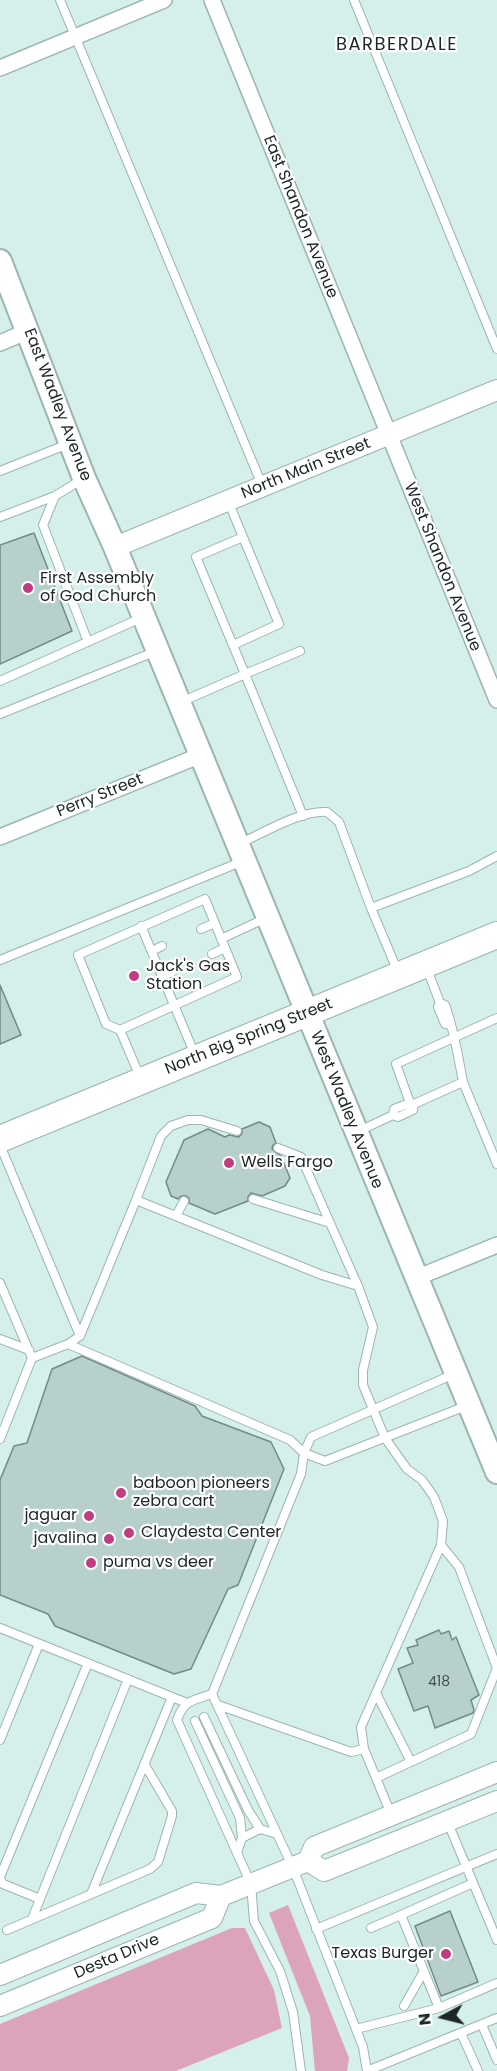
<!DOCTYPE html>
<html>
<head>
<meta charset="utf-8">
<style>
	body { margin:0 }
	#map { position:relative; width:497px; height:2071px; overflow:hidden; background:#d5efeb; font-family:Poppins,sans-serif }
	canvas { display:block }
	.north { position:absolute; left:413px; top:1987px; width:60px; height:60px; -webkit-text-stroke:4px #fff; paint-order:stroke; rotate:263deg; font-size:16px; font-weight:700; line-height:24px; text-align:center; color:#1c2625 }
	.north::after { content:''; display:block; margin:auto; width:21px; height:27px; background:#1c2625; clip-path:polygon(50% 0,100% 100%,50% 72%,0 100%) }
</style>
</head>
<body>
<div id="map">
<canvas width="497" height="2071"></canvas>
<div class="north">N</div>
</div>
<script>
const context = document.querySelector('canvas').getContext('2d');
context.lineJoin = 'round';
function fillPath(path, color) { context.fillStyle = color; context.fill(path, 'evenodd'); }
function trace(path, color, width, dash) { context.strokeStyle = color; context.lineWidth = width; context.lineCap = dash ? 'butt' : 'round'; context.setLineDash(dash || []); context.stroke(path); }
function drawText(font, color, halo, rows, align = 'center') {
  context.font = font + ' Poppins,sans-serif'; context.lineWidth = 4.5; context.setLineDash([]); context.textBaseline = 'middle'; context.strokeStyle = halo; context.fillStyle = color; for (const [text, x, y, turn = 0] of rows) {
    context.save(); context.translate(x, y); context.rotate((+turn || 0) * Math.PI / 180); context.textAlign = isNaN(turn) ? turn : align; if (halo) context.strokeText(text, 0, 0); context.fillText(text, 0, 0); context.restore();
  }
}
const green = new Path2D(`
	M288,1905L349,2058L347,2071H315L310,2016L269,1913Z
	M232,1928H245L274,1990L282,2028L176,2071H0V2024Z`);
const building = new Path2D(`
	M34,533L72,631L0,664V545Z
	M0,985L21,1035L0,1044Z
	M259,1122L270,1127L276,1143L273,1145L272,1149L281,1156L290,1178L285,1186L262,1196L251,1193L248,1197V1201L215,1214L189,1203V1198L186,1196H181L178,1199L171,1196L166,1182L184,1140L208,1129L225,1137L229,1135L239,1137L242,1133V1129Z
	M82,1356L195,1406L202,1416L271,1442L284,1469L238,1585L228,1589L191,1669L174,1674L55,1626L48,1614L0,1595V1480L14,1446L27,1443L52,1369Z
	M439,1630L441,1634L449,1631L452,1640L456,1637L479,1695L471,1700L474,1710L473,1713L435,1728L428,1706L414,1711L398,1669L413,1663L407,1648L418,1645L416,1640Z
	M450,1911L478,1982L441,1996L415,1926Z`);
const service = new Path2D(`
	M60,0L262,485
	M354,0L497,349
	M0,471L68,444
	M81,480L55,496L43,525L88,642
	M228,501L243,537
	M0,517L55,496
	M233,645L279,624L243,537L196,557L245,674L300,651
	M0,681L141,618
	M181,702L245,674L303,816
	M0,714L154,652
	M241,843C265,832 301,810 327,812L339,822L371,908
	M141,926L195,1055
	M201,929L215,923
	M221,939L266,918
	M152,951L162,946
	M212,954L225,948
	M0,960L243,861
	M427,969L440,1003L438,1007L445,1024L450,1025
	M398,972L371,908L469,871L497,856
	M162,976L172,972
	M440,1003L445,1005C454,1029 458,1056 463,1082
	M120,1030L237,977L205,899L78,955L106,1024L120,1030L140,1077
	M410,1103L396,1064L497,1018
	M393,1115L394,1109L410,1103L414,1104L463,1082L497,1164
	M357,1132L393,1115L398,1117L413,1110L414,1104
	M0,1145L80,1336
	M278,1148L301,1157L330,1223
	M253,1199L330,1223L358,1286
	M136,1200L161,1136L171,1126L188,1120H201L237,1131
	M176,1216L184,1201
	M0,1283L32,1358L0,1439
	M0,1339L29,1350
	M68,1344L290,1440L304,1453L301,1474L212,1694C194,1700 184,1700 177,1720L251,1884L254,1921L280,1971L293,2012L301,2071
	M32,1358L68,1344L80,1336L136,1200L322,1275L358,1286L373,1327L363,1370V1385L385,1438L407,1469L422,1480L434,1497L443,1521L441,1545L361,1727L364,1749L391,1814
	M454,1374L311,1437L304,1453L325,1461L466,1406
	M0,1628L187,1703
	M376,1693L411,1762
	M212,1694L293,1868L363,2047L367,2071L497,2018
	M218,1705L351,1752L364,1749
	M204,1717L248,1810L260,1829L277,1834
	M195,1721L240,1818L242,1838L237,1853
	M0,1740L39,1644
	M376,1778L471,1734L497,1668L459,1567L441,1545
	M448,1823L497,1940
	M242,1838L260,1829
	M0,1877L88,1663
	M0,1879L3,1884L40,1899
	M91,1894L172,1697
	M32,1919L128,1679
	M371,1928L401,1915
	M316,1929L497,1854
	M7,1930L150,1869L158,1862L172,1816V1811L145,1765
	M404,2006L424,1971
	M439,2008L401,1915L473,1883
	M482,2025L497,2060
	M356,2029L439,2008L497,1983
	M461,2033L478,2071`);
const minor = new Path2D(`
	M212,0L497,700
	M0,68L164,0
	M0,343L28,331
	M0,837L201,755
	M416,1278L497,1245`);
const tertiary = new Path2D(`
	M115,547L497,390
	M497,1772L314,1847L308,1861L324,1871L497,1801
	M0,1975L196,1893L221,1896L308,1861
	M0,2006L212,1918L221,1896`);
const secondary = new Path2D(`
	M0,261L84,478L115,547L497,1472`);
const trunk = new Path2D(`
	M0,1139L497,935`);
const markers = [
	[28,588,6,"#c13c80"],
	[134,976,6,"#c13c80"],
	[229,1163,6,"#c13c80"],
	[121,1493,6,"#c13c80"],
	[89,1516,6,"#c13c80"],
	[129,1533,6,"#c13c80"],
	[109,1539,6,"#c13c80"],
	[91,1563,6,"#c13c80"],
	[446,1954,6,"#c13c80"]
];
const numberNames = [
	["418",439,1682]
];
const streetNames = [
	["East Shandon Avenue",300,217,68],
	["East Wadley Avenue",57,405,69],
	["North Main Street",306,469,-22],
	["West Shandon Avenue",442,567,68],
	["Perry Street",100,796,-22],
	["North Big Spring Street",249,1037,-22],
	["West Wadley Avenue",346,1110,68],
	["Desta Drive",117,1957,-23]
];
const poiNames = [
	["First Assembly",40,579],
	["of God Church",40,597],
	["Jack's Gas",146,967],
	["Station",146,985],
	["Wells Fargo",241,1163],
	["baboon pioneers",133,1484],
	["zebra cart",133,1502],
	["jaguar",77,1516,"right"],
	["Claydesta Center",141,1533],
	["javalina",97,1539,"right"],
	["puma vs deer",103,1563],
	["Texas Burger",434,1954,"right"]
];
const neighbourhoodNames = [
	["BARBERDALE",397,45]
];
fillPath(green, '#dba4ba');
fillPath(building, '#b7d0cc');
trace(building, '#738b87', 1.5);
trace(service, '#9cb5b2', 10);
trace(minor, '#9cb5b2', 18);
trace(tertiary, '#9cb5b2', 22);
trace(secondary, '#9cb5b2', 26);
trace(trunk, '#9cb5b2', 28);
trace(service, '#fff', 8);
trace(minor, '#fff', 15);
trace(tertiary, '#fff', 20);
trace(secondary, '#fff', 22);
trace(trunk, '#fff', 26);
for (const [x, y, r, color] of markers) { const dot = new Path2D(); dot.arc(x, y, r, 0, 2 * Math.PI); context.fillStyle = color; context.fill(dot); trace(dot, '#fff', 2); }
drawText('14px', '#43504f', null, numberNames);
drawText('16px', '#1c2625', '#fff', streetNames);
drawText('16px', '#1c2625', '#fff', poiNames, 'left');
context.letterSpacing = '1.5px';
drawText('18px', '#1c2625', '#fff', neighbourhoodNames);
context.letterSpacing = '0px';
</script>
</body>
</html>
